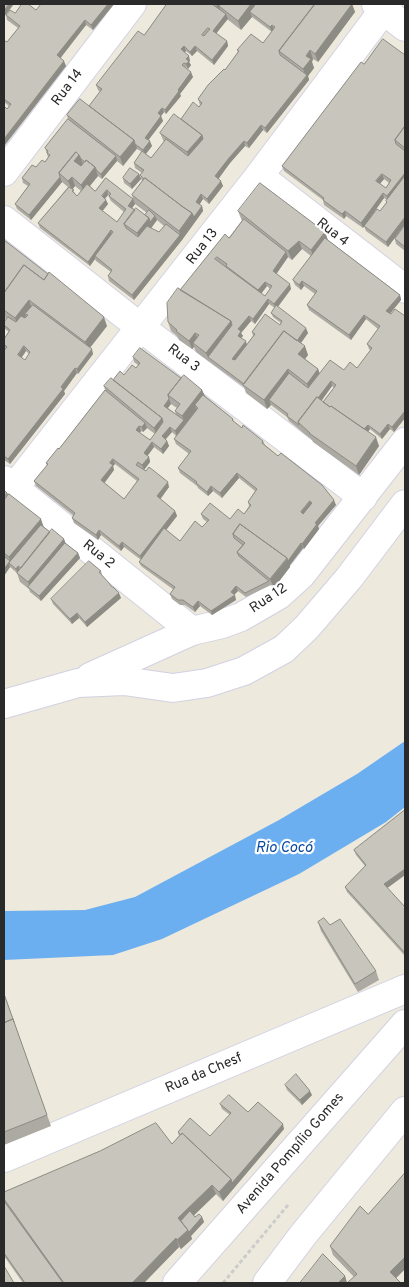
<!DOCTYPE html>
<html>
<head>
<meta charset="utf-8">
<style>
	body { margin:0 }
	#map { position:relative; width:409px; height:1287px; overflow:hidden; background:#ede9dc; font-family:Overpass,sans-serif }
	canvas { display:block }
	.frame { position:absolute; inset:0; border:5px solid #2a2a2a; pointer-events:none }
</style>
</head>
<body>
<div id="map">
<canvas width="409" height="1287"></canvas>
<div class="frame"></div>
</div>
<script>
const context = document.querySelector('canvas').getContext('2d');
context.lineJoin = 'round';
function fillPath(path, color) { context.fillStyle = color; context.fill(path, 'evenodd'); }
function trace(path, color, width, dash) { context.strokeStyle = color; context.lineWidth = width; context.lineCap = dash ? 'butt' : 'round'; context.setLineDash(dash || []); context.stroke(path); }
function drawText(font, color, halo, rows, align = 'center') {
  context.font = font + ' Overpass,sans-serif'; context.lineWidth = 4.5; context.setLineDash([]); context.textBaseline = 'middle'; context.strokeStyle = halo; context.fillStyle = color; for (const [text, x, y, turn = 0] of rows) {
    context.save(); context.translate(x, y); context.rotate((+turn || 0) * Math.PI / 180); context.textAlign = isNaN(turn) ? turn : align; if (halo) context.strokeText(text, 0, 0); context.fillText(text, 0, 0); context.restore();
  }
}
const water = new Path2D(`
	M405,741V807L386,822L299,874L162,939L113,955L4,960V911L85,910L135,897L279,820L357,774Z`);
const path = new Path2D(`
	M223,1283L288,1205`);
const minor = new Path2D(`
	M376,4L405,27
	M4,172L132,4
	M259,176L405,289
	M4,220L140,327L363,497
	M4,480L192,631
	M14,488L259,176L388,4
	M90,677L192,631L222,624L241,617L279,595L301,575L405,442
	M4,704L78,683L124,681L173,688L207,683L244,671L284,649L307,627L349,578L405,504
	M4,1158L405,989`);
const secondary = new Path2D(`
	M177,1283L405,1024
	M267,1283L303,1235L405,1111`);
const wall = new Path2D(`
	M114,4L93,30L86,25L60,58L66,66L4,146V106L7,109L9,106L4,102V42H7L18,28L7,20L6,15L36,10Z
	M167,4H352L355,12L318,62L313,59L312,62L314,68L308,76L309,80L267,133L263,130L249,148L245,146L230,163L218,178L223,186L209,204L203,199L199,204L202,206L203,211L182,240L134,300L109,281L108,276L111,272L96,261L95,259L90,266L40,228L38,223L68,187L62,182L31,220L17,209L15,204L28,186L23,183L22,178L45,162L48,157L45,148L68,119L67,115L89,106L100,92L98,90L96,85L144,35ZM252,17L272,32L263,43L237,50L238,52L225,70L198,99L200,105L199,107L160,133L164,142L151,158L146,154L152,146L148,140L163,121L161,116L164,112L166,114L181,96L180,94L193,77L185,68L186,67L188,69L191,65L189,62L190,61L185,52L186,51L192,56L197,51L214,65L228,46L227,41L216,34L227,19L241,30ZM137,149L142,152L134,163L135,168L142,173L140,175L142,181L132,195L133,199L106,178L95,191L90,186L98,176L102,179L117,161L123,166ZM75,186L81,191L77,196L72,189ZM108,195L111,201L124,212L117,222L102,211L108,204L105,199ZM135,204L147,213L145,215L132,208ZM157,220L164,226L159,232L151,228Z
	M405,55V224L388,247L366,231L364,226L363,228L346,216L344,219L324,205L323,200L284,171L282,166L364,64ZM384,179L389,183L386,188L380,184ZM384,198L387,200L386,201V203L380,211L369,219Z
	M139,174L141,179L132,189L124,183L123,178Z
	M238,211L325,232L328,240L400,295L401,300L390,314L405,316V418L394,432L390,429L382,439L370,429L368,432L379,446L359,475L313,442L312,440L301,431L300,430L289,421L287,417L271,405L267,409L246,393L244,387L196,352L194,347L192,349L179,340L177,336L171,331L168,322L180,290L229,238L242,221ZM302,249L311,256L293,280L295,285L301,290L304,286L315,294L307,305L309,310L351,340L366,319L378,329L367,344L369,349L371,351L357,368L320,374L318,369L305,359L308,355L301,343L308,333L278,307L291,289L276,274L288,257L292,260ZM267,286L270,289L265,296L261,294ZM269,304L275,308L271,313L273,317L281,323L280,325L252,332L253,336L247,344L241,338L243,336L241,333L251,321L255,324ZM332,386L334,388L323,402L321,401Z
	M405,225V251L396,244L395,239Z
	M4,240L107,326L90,348L93,354L78,374L77,373L64,391L65,394L10,464L4,460V351L6,349L4,347V339L9,332L4,328V322L6,319L4,317ZM26,351L29,354L25,360L21,358Z
	M133,357L181,378L202,390L205,396L233,419L234,422L242,428L263,441L265,445L336,505L318,526L319,529L304,549L303,548L290,565V567L274,588L271,585L246,597L238,591L234,595L236,600L212,615L200,606L195,612L185,605H180L172,599L170,594L174,590L141,566L139,562L141,560L124,547L121,551L101,535L98,540L74,523L72,518L74,516L36,486L34,481L47,466L46,463L59,449L105,390L104,386L113,380L136,368L138,365L134,362ZM171,404L177,408L175,411L176,414L168,408ZM147,428L155,434L150,440L140,433L141,431L143,432ZM172,432L176,436L174,439L176,444L189,454L178,468L180,473L197,486L198,488L208,496L213,491L222,498L239,478L255,491L248,502L249,506L244,514L230,519L201,514L203,519L207,522L202,527L180,541L166,530L177,516L175,511L160,499L169,487L144,470L150,462L149,457L147,456L154,447L163,454L169,446L167,441L166,439ZM115,464L137,481L124,499L104,483L114,470L113,466Z
	M4,490L44,527L50,532L64,539L65,543L78,553L80,558L41,601L30,592L29,589L20,582L17,573L10,567L4,576Z
	M101,571L102,575L121,598L87,627L79,618L72,624L53,604L51,599Z
	M405,810V875L387,888L405,907V956L347,892L345,887L365,866L356,855L354,850Z
	M318,922L330,925L376,971L379,980L358,992L321,931Z
	M4,993L51,1126L4,1145Z
	M285,1085L312,1095L302,1105L287,1090Z
	M220,1104L248,1112L284,1129L223,1201L216,1194L194,1215L195,1217H202L204,1222L191,1236L192,1239L181,1249L179,1247L144,1283H23L4,1256V1192L172,1144L179,1136L178,1132L210,1136L230,1115L222,1109Z
	M368,1214L405,1269L396,1278L401,1283H300L345,1276L347,1283L354,1277L333,1255L330,1246Z`);
const shadedWall = new Path2D(`
	M9,4H14L4,17V10Z
	M108,4H114L93,30L91,25Z
	M216,4H226L219,6L221,11L219,13Z
	M251,4H261L250,12L252,17L241,30L238,21Z
	M352,4L355,12L318,62L315,54Z
	M226,14L228,19L214,36L213,31Z
	M85,20L86,25L59,60L57,55Z
	M272,25L274,30L272,32L270,27Z
	M227,41L228,46L214,65L212,60Z
	M184,46L186,51L183,54L181,49Z
	M195,46L197,51L192,56L190,52Z
	M310,50L313,59L312,62L314,68L308,76L309,80L267,133L265,128L306,77L303,69L306,56Z
	M189,56L190,61L189,62L191,65L188,69L186,64V59Z
	M64,61L66,66L4,146V139Z
	M191,72L193,77L180,94L181,96L166,114L165,110L178,90Z
	M162,108L164,112L161,116L163,121L147,142L145,138L158,113Z
	M261,125L263,130L249,148L247,143Z
	M202,135L205,143L190,161L187,152Z
	M134,140L137,148L123,166L120,157Z
	M150,141L152,146L145,155L143,150Z
	M244,141L245,146L230,163L217,181L215,176L229,158Z
	M79,155L83,164L77,170L61,175Z
	M116,156L117,161L102,179L101,174Z
	M95,167L98,176L84,193L81,185Z
	M405,173V180L388,201L387,196Z
	M139,174L141,179L132,189L130,184Z
	M382,174L384,179L378,186L376,181Z
	M60,177L62,182L31,220L29,215Z
	M72,177L75,186L72,190L68,181Z
	M221,181L223,186L209,204L207,199Z
	M107,190L108,195L103,201L102,196Z
	M383,193L384,198L363,228L361,223Z
	M201,194L203,199L198,207L196,202Z
	M133,199L135,204L130,211L128,206Z
	M106,200L108,204L101,213L99,208Z
	M202,206L203,211L182,240L134,300L132,295L180,235L179,231L192,213Z
	M345,211L346,216L344,219L342,214Z
	M155,216L157,220L152,227L150,222Z
	M405,217V224L388,247L386,242Z
	M149,218L152,227L140,242L137,233Z
	M111,230L112,235L95,256V259L90,266L88,262Z
	M325,232L328,241L314,259L311,250Z
	M299,241L302,249L292,260L288,251Z
	M286,252L288,257L275,276L273,271Z
	M302,281L304,286L301,290L299,285Z
	M265,282L267,286L260,295L258,290Z
	M290,284L291,289L276,309L274,304Z
	M400,295L401,300L388,316L386,311Z
	M268,299L269,304L255,324L253,319Z
	M29,300L32,309L25,314L26,316L18,327L15,318Z
	M364,315L366,319L351,340L349,335Z
	M249,316L251,321L241,333L243,336L239,340L238,336V329Z
	M104,317L107,326L88,350L85,342Z
	M231,321L234,330L208,357L206,353Z
	M306,328L308,333L298,347L296,342Z
	M195,333L199,342L193,343L194,347L192,349L189,341Z
	M246,341L247,346L234,363L232,359Z
	M24,346L26,351L20,360L18,355Z
	M305,346L308,355L302,363L298,354Z
	M92,349L93,354L78,374L77,369Z
	M75,368L77,373L64,391L65,394L10,464L8,459Z
	M288,369L291,378L269,400L271,405L267,409L264,400Z
	M318,369L321,378L310,393L307,384Z
	M331,381L332,386L320,403L317,399Z
	M202,390L206,399L198,408L195,405L197,410L177,436L175,431L184,420L182,416Z
	M169,399L171,404L166,410L164,406Z
	M405,411V418L394,432L392,427Z
	M162,418L165,427L157,437L154,428Z
	M145,423L147,428L143,432L142,427Z
	M388,424L390,429L382,439L380,434Z
	M368,425L370,429L365,436L363,431Z
	M139,426L141,431L138,435L136,430Z
	M170,427L172,432L164,441L162,436Z
	M376,437L379,446L359,475L356,466Z
	M167,441L169,446L163,454L161,449Z
	M152,442L154,447L146,458L144,453Z
	M149,457L150,462L144,470L142,465Z
	M113,459L115,464L113,466L114,470L103,485L101,480L110,463Z
	M237,473L239,478L222,498L220,493Z
	M168,482L169,487L159,501L157,496Z
	M211,486L213,491L208,496L207,492Z
	M334,500L336,505L318,526L319,529L304,549L302,544L315,523Z
	M310,501L312,506L303,517L301,512Z
	M175,511L177,516L142,561L140,556Z
	M41,519L44,528L12,566L9,557Z
	M99,530L101,535L98,540L96,535Z
	M64,539L67,547L31,589L28,582Z
	M122,542L124,547L121,551L119,546Z
	M301,543L303,548L290,565V567L274,588L270,579Z
	M78,553L80,558L41,601L39,596Z
	M10,561L9,563L10,567L4,576V569Z
	M18,566L20,571L18,574L16,569Z
	M236,586L238,591L233,596L235,595L236,600L212,615L211,611L231,592Z
	M119,593L121,598L87,627L85,622Z
	M198,601L200,606L195,612L193,607Z
	M77,613L79,618L72,624L70,619Z
	M405,869V875L386,889L384,884Z
	M310,1091L312,1095L302,1105L300,1100Z
	M283,1124L284,1129L223,1201L219,1192Z
	M212,1185L216,1194L183,1226L178,1218Z
	M202,1217L204,1222L191,1236L192,1239L181,1249L177,1240Z
	M176,1238L179,1247L144,1283H132Z
	M405,1257V1269L393,1281L390,1272Z
	M345,1276L347,1283H338Z`);
const building = new Path2D(`
	M4,4H9L4,10Z
	M22,4H28L36,10L41,4H108L91,25L85,20L57,55L64,61L4,139V106L7,109L11,104L4,99V42L5,41L7,42L20,26L6,15L10,10L15,13Z
	M167,4H212L226,14L213,31L227,41L212,60L195,46L190,52L184,46L181,49L189,56L186,59L189,61L186,64L184,63L182,65L191,72L178,90L179,91L165,110L162,108L158,113L161,116L145,138L150,141L143,150L135,144L134,140L89,106L102,89L96,85L138,31L144,35ZM208,28L210,29L204,36L202,35Z
	M221,4H251L238,21L219,6Z
	M256,4H315L279,51L280,55L307,75L265,128L261,125L247,143L244,141L229,158L215,176L221,181L207,199L201,194L196,202L202,206L194,217L192,213L183,207L145,178L144,179L140,175L144,170L134,163L142,151L151,158L166,139L188,156L203,139L202,135L181,119L193,102L199,107L202,103L198,99L208,85L224,69L225,70L239,51L237,50L251,34L263,43L275,27L272,25L270,27L250,12Z
	M315,4H352L315,54L310,50L306,56L311,59L303,69L279,51Z
	M383,39L405,55V126L395,140L396,144L405,151V173L387,196L383,193L361,223L345,211L342,214L323,200L324,198L282,166L361,62L364,64ZM382,174L391,180L386,188L376,181Z
	M80,99L134,140L120,157L67,115Z
	M174,114L202,135L187,152L160,133Z
	M68,119L116,156L101,174L97,171L95,167L86,160L85,162L81,159L79,155L76,152L59,173L60,177L29,215L15,204L30,184L22,178L32,165L36,167L42,160L45,162L50,155L47,153L48,151L45,148Z
	M405,126V148L395,140Z
	M76,152L79,155L74,161L81,166L86,160L95,167L81,185L72,177L68,181L59,173Z
	M130,168L139,174L130,184L123,178Z
	M405,176V217L386,242L364,226L377,209L380,211L387,202L386,201Z
	M106,178L133,199L128,206L135,210L124,224L126,228L138,237L147,226L159,232L166,224L180,235L132,295L108,276L112,270L95,256L113,232L111,230L88,262L38,223L69,187L74,190L72,191L77,196L87,184L95,191ZM107,190L111,194L109,196L126,209L117,222L99,208L106,200L102,196Z
	M145,178L183,207L192,213L179,231L132,195Z
	M260,183L325,232L311,250L299,241L288,251L238,211Z
	M136,208L149,218L137,233L124,224Z
	M149,210L155,216L150,222L149,218L145,215Z
	M244,219L286,252L273,271L290,284L274,304L268,299L253,319L249,316L238,329L241,331L238,336L246,341L232,359L235,360L255,334L252,332L265,314L280,325L282,321L271,313L276,305L306,328L297,341L284,331L244,384L208,357L232,325L231,321L180,290L225,234L229,238ZM217,257L227,264L226,266L258,290L265,282L272,286L265,296L215,259Z
	M405,225V247L395,239Z
	M325,238L400,295L386,311L391,314L395,309L405,316V411L392,427L388,424L380,434L368,425L364,429L331,406L330,407L323,402L336,385L331,381L318,398L317,397L298,422L299,425L287,416L288,414L269,400L289,373L308,388L330,360L344,370L350,362L357,368L372,348L367,344L380,326L364,315L349,335L307,305L317,291L302,281L299,285L293,280Z
	M4,240L48,274L44,280L24,265L4,293Z
	M24,265L44,280L49,272L104,317L85,342L29,300L15,318L4,310V293Z
	M178,288L231,321L206,353L193,343L199,335L195,333L189,341L176,331L177,330L168,322L167,303Z
	M33,305L92,349L77,369L75,368L61,387L63,389L8,459L4,456V351L7,347L4,344V339L10,330L4,325V322L8,317L16,322L21,316L25,318L28,315L25,314ZM24,346L30,352L25,360L18,355Z
	M284,331L305,346L298,354L318,369L307,384L288,369L264,400L243,385Z
	M140,348L181,378L168,395L169,399L164,406L184,420L175,431L170,427L162,436L167,441L161,449L152,442L144,453L149,457L142,465L138,462L136,465L146,471L149,467L168,482L157,496L175,511L140,556L122,542L119,546L99,530L96,535L72,518L75,513L34,481L48,464L46,463L58,448L59,449L105,390L145,423L142,427L139,426L136,430L150,440L156,432L163,422L162,418L113,380L120,371L124,375L132,365L136,368L140,363L133,357ZM113,459L139,479L124,499L101,480L113,465L110,463Z
	M184,375L202,390L182,416L175,411L180,404L168,395Z
	M111,378L162,418L154,428L104,386Z
	M203,395L233,419L232,420L242,428L243,425L263,441L262,443L278,456L281,453L322,485L334,500L315,523L317,524L302,544L301,543L288,561L287,558L240,524L233,534L234,538L243,545L237,552L239,556L269,581L245,593L236,586L231,592L235,595L211,611L198,601L193,607L183,600H178L170,594L175,587L139,562L164,528L180,541L195,521L202,527L209,520L201,514L210,503L230,519L238,509L244,514L251,505L248,502L257,489L237,473L220,493L211,486L207,492L196,483L197,482L178,468L191,451L174,439L198,408L195,405ZM310,501L312,503L303,514L301,512Z
	M317,397L330,407L331,406L376,437L356,466L309,433H310L298,422Z
	M4,490L7,493L4,497Z
	M9,494L41,519L9,557L4,553V500Z
	M240,524L287,558L270,579L237,552L245,543L233,534Z
	M41,525L50,532L21,568L18,566L16,569L9,563Z
	M52,529L64,539L28,582L17,573Z
	M65,543L78,553L39,596L28,587Z
	M4,556L10,561L4,569Z
	M89,561L101,571L99,572L109,583L112,587H113L119,593L85,622L77,613L70,619L51,599Z
	M405,810V869L384,884L405,907V953L345,887L366,865L354,850Z
	M324,918L330,925L340,919L376,971L355,984L318,922Z
	M4,994L14,1022L13,1019L4,1023Z
	M13,1019L47,1115L4,1132V1023Z
	M296,1074L310,1091L300,1100L285,1085Z
	M229,1095L248,1112L258,1102L283,1124L232,1183L231,1179L182,1133L181,1135L178,1132L190,1118L210,1136L231,1113L220,1104Z
	M156,1123L172,1144L182,1133L231,1179L219,1192L212,1185L178,1218L188,1230L177,1240L176,1238L132,1283H64L4,1199V1192L100,1151Z
	M405,1173V1257L390,1272L401,1283H347L357,1274L330,1246L360,1206L368,1214Z
	M4,1201L63,1283H25L4,1253Z
	M190,1211L195,1217L199,1214L202,1217L189,1232L181,1221Z
	M323,1254L345,1276L338,1283H300Z
	M4,1266L14,1283H4Z`);
const streetNames = [
	["Rua 14",68,88,-53],
	["Rua 4",332,233,38],
	["Rua 13",203,247,-52],
	["Rua 3",183,359,37],
	["Rua 2",98,555,39],
	["Rua 12",269,599,-34],
	["Rua da Chesf",204,1074,-23],
	["Avenida Pompílio Gomes",291,1154,-49]
];
const waterNames = [
	["Rio Cocó",284,849]
];
fillPath(water, '#6caff1');
trace(minor, '#d2d1e3', 30);
trace(secondary, '#d2d1e3', 30);
trace(path, '#ccc', 3, [4, 2.5]);
trace(minor, '#fff', 28);
trace(secondary, '#fff', 28);
fillPath(wall, '#acaaa2');
fillPath(shadedWall, '#8c8b84');
fillPath(building, '#c8c6bc');
trace(building, '#8c8b84', 1);
drawText('14px', '#2a2a2a', '#fff', streetNames);
drawText('italic 15px', '#0a499e', '#fff', waterNames);
</script>
</body>
</html>
